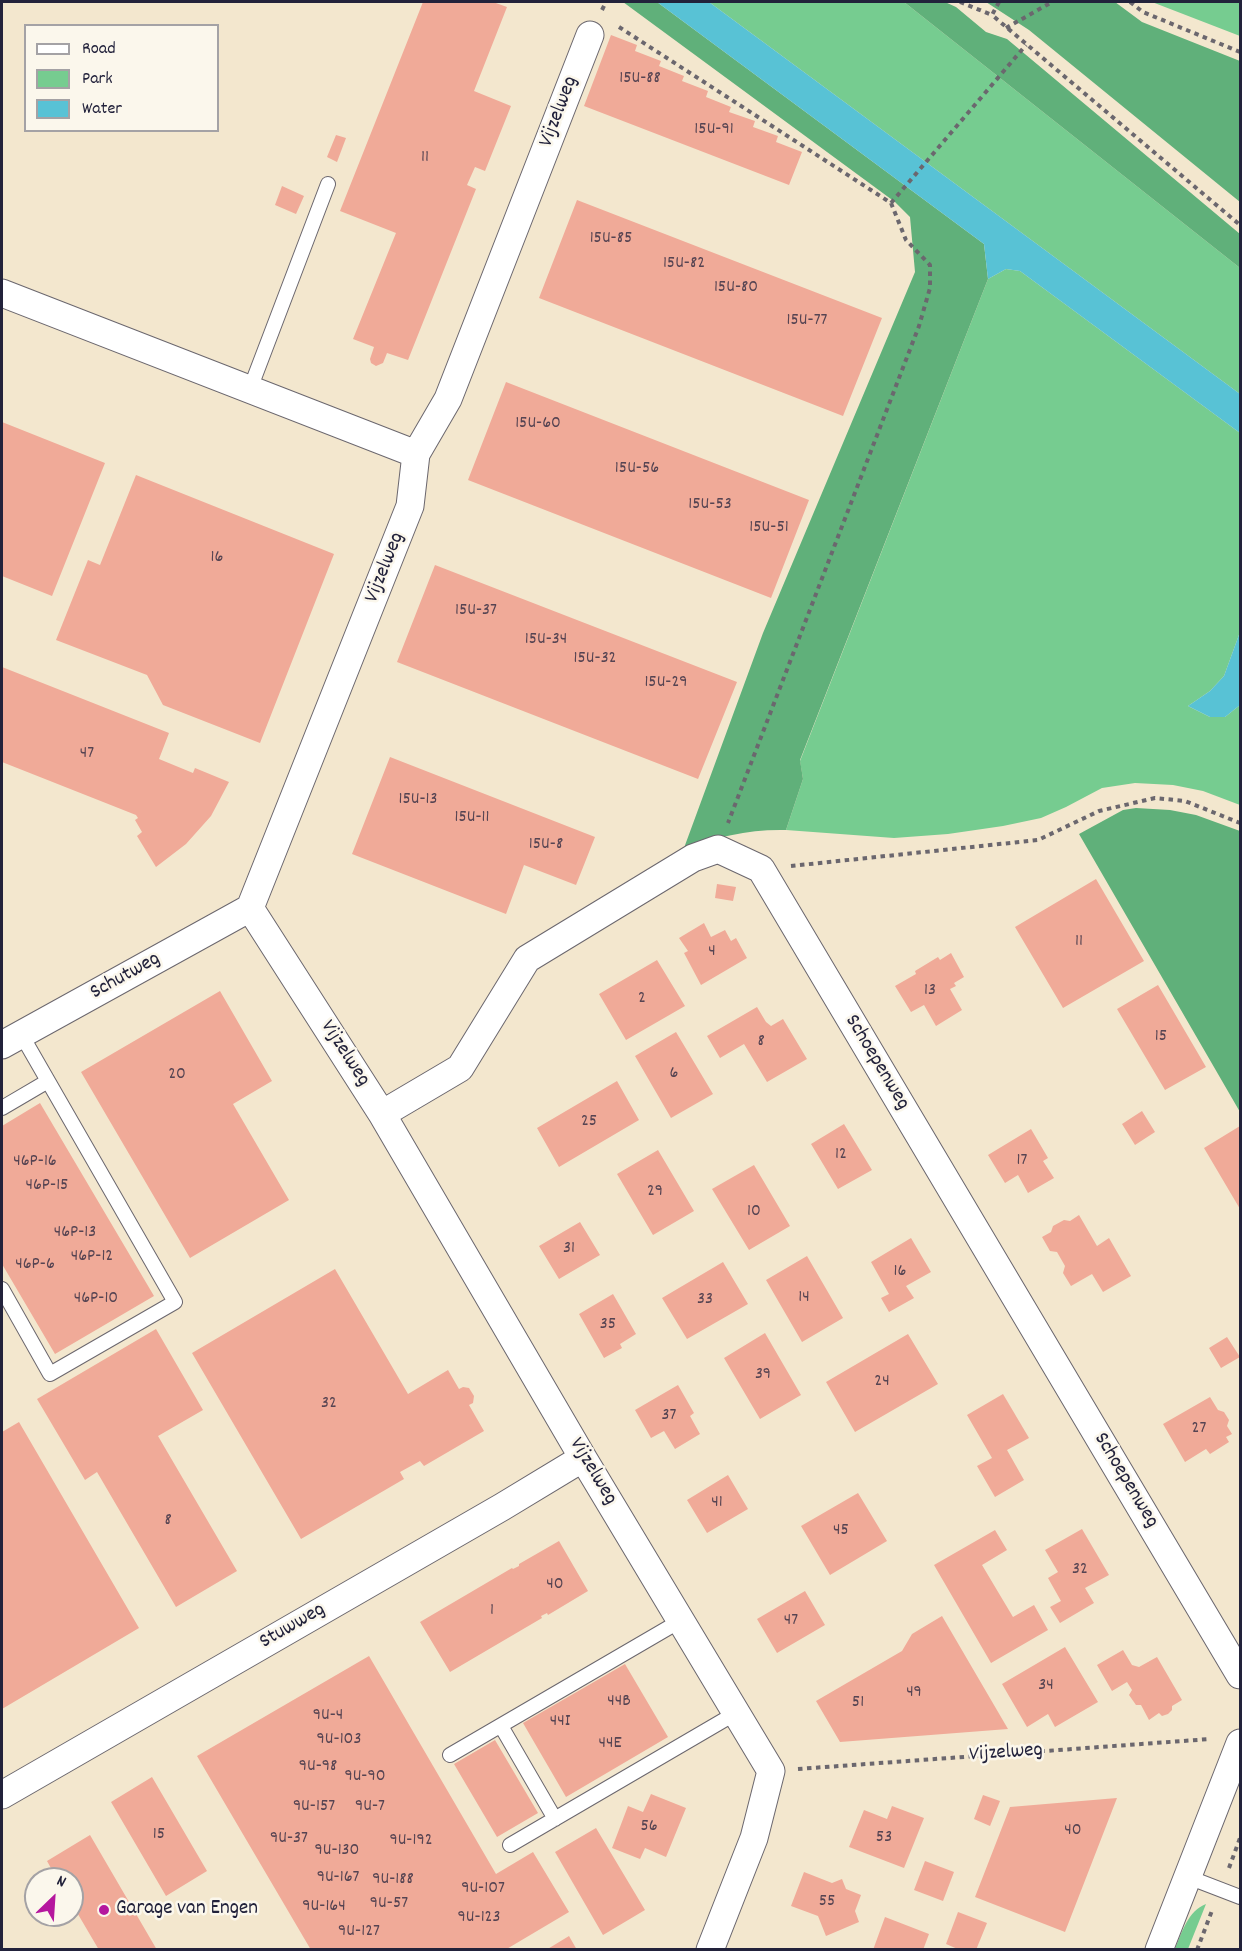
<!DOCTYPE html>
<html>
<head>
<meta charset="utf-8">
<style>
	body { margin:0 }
	#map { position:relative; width:1242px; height:1951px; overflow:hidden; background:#f3e7ce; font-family:Dekko,sans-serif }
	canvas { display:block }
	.frame { position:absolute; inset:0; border:3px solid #22223b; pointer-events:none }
	.legend { position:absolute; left:24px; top:24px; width:195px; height:108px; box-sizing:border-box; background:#fbf7ec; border:2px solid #a4a2a5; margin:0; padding:8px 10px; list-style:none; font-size:18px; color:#22223b }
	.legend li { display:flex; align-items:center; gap:12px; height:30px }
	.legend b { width:30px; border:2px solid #a4a2a5 }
	.north { position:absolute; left:24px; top:1867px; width:60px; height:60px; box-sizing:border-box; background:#fbf7ec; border:2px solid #a4a2a5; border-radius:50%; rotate:25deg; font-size:16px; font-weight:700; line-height:24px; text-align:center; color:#22223b }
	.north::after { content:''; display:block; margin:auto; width:21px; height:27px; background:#b5179e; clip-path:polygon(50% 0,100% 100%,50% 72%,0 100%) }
</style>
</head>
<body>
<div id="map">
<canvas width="1242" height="1951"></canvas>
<div class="frame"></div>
<ul class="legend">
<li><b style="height:8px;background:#fff"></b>Road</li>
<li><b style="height:16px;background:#76cc90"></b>Park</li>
<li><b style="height:16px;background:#58c2d5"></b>Water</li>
</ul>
<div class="north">N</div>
</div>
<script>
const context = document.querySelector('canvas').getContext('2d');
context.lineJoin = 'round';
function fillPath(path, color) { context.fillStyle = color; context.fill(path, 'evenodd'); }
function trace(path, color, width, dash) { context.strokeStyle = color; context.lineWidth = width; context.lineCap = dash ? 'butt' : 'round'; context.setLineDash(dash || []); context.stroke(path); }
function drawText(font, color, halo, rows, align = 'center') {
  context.font = font + ' Dekko,sans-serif'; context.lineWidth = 5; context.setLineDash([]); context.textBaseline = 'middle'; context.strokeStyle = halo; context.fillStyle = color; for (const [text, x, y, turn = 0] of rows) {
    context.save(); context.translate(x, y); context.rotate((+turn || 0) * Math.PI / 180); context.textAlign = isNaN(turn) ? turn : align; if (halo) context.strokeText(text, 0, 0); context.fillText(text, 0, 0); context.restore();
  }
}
const green = new Path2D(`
	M709,2H904L1240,268V394Z
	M1151,2H1240V36L1152,2Z
	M1006,269L1020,271L1240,433V632L1224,676L1210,691L1188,706L1210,717H1225L1240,705V805L1203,791L1173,785L1135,783L1102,788L1066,807L1041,818L1003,826L948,834L894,838L786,830L803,779L800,761L988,279Z
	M1206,1904L1188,1949H1175C1182,1932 1188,1911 1206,1904Z`);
const forest = new Path2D(`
	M623,2H657L984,244L988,279L800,760L803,779L786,830C750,829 717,837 684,848L763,633L915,272L910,217L895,202Z
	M904,2H945L956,7L986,32L1007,39L1240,234V268Z
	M986,2H1115L1142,22L1240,61V202L1029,30Z
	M1136,808L1170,810L1196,815L1240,831V1112L1079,834L1123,810Z`);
const water = new Path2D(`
	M657,2H709L1240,394V433L1020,271L1006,269L988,279L984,244Z
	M1240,632V705L1225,717H1210L1188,706L1210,691L1224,676Z`);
const building = new Path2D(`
	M423,2H493L507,7L474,91L511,106L485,171L475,167L467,185L476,189L408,360L387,353L383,363L376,366L371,363L370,359L374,347L353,339L396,233L340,211Z
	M611,35L637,45L635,51L661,61L659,66L684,76L682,81L708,91L706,97L731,107L729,112L755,121L753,127L778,136L776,142L802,152L789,185L584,106Z
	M336,135L346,138L337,162L327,157Z
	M282,186L304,196L296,214L275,205Z
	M577,200L882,318L843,416L539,298Z
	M506,382L809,500L771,598L468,480Z
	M2,422L105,463L52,596L2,576Z
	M136,475L334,554L260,743L163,705L147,675L56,640L88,560L100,565Z
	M435,565L737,682L698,779L397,662Z
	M2,667L169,733L159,759L193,773L195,768L229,782L211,816L186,844L156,867L137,836L142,832L135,820L138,818L136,815L2,762Z
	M390,757L595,837L576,885L524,865L506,914L352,854Z
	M1096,879L1144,961L1063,1008L1015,927Z
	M717,884L736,887L733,901L715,898Z
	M704,923L711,937L725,930L731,941L736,938L747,958L701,985L684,953L688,951L679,938Z
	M951,953L964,977L954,983L956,986L950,989L962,1010L936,1026L924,1005L911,1012L895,986L916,974L915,971L938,957L940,960Z
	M657,960L685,1006L626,1040L599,994Z
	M1158,985L1206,1067L1165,1090L1117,1009Z
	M220,991L272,1081L233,1104L289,1200L190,1258L81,1072Z
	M757,1007L766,1022L771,1026L783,1019L807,1059L767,1082L744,1044L720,1058L707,1036Z
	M676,1032L713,1094L671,1118L635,1056Z
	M617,1081L639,1120L559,1167L537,1128Z
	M40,1103L154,1296L55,1354L2,1264V1126Z
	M1142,1111L1155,1132L1135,1145L1122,1124Z
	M844,1124L872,1170L838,1189L811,1144Z
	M1240,1126V1209L1204,1148Z
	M1031,1129L1048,1158L1043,1161L1054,1178L1028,1193L1018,1175L1005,1183L988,1155Z
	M658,1150L694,1211L653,1235L617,1174Z
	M754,1165L790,1226L749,1250L712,1189Z
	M1079,1215L1097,1246L1109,1238L1131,1276L1103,1292L1092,1274L1071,1286L1063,1273L1065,1266L1057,1252L1050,1251L1042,1237L1051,1232L1053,1226L1064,1220L1070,1221Z
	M580,1222L600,1255L559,1279L539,1246Z
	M911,1238L931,1272L906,1286L914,1298L889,1312L881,1298L889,1294L871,1262Z
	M807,1256L843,1318L802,1342L766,1280Z
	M723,1262L748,1304L687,1339L662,1298Z
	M335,1269L408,1394L448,1370L459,1389L463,1387L469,1388L474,1396L473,1403L469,1405L484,1431L424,1466L420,1461L400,1472L404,1479L301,1539L192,1353Z
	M613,1294L636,1334L620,1344L622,1348L604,1358L579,1314Z
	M156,1329L203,1410L158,1436L237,1571L176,1607L97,1472L85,1480L37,1399Z
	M765,1333L801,1395L760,1419L724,1358Z
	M908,1334L938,1384L855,1432L826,1382Z
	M1227,1337L1240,1357L1221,1368L1209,1348Z
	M678,1385L694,1413L690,1416L700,1434L675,1449L664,1431L651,1438L635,1410Z
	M1003,1394L1029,1438L1007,1450L1024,1480L995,1497L977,1466L992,1458L967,1415Z
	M1210,1397L1218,1410L1224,1412L1229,1420L1227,1426L1232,1434L1226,1437L1229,1442L1210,1454L1206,1449L1185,1462L1163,1424Z
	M19,1422L139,1628L2,1709V1432Z
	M728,1475L748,1509L707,1533L687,1500Z
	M858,1493L887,1541L830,1575L801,1526Z
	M1082,1529L1109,1575L1085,1588L1094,1603L1060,1623L1050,1607L1061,1601L1048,1578L1058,1572L1045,1550Z
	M995,1530L1007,1550L982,1565L1013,1617L1034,1605L1048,1630L991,1663L934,1565Z
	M559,1541L588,1591L548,1615L547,1613L541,1616L542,1618L450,1672L420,1622L512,1568L513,1569L519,1566V1564Z
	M805,1591L825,1625L777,1653L757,1619Z
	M942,1616L1008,1729L840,1742L816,1701L902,1651L912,1634Z
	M1065,1647L1098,1702L1055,1727L1048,1714L1027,1727L1002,1684Z
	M1123,1650L1132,1665L1139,1667L1157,1657L1182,1700L1172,1706V1710L1168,1714L1162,1716L1159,1713L1149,1720L1141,1705H1136L1129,1695L1132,1690L1127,1682L1112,1691L1097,1665Z
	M369,1656L496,1874L533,1852L569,1912L505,1950H311L197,1756Z
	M625,1664L668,1737L566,1797L523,1723Z
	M495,1740L538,1813L497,1837L454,1764Z
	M152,1777L207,1871L166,1896L111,1802Z
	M651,1794L686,1808L666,1857L645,1848L640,1859L612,1848L628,1806L643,1812Z
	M983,1795L1000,1801L990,1826L974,1819Z
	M1117,1798L1065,1932L975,1897L1010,1807Z
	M892,1806L924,1818L904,1868L849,1847L864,1810L887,1819Z
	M596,1828L645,1910L603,1935L555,1852Z
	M90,1835L157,1950H99L72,1904V1879H57L47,1861Z
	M925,1861L954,1872L943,1901L914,1890Z
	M804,1872L832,1883L842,1879L846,1889L861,1895L855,1911L859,1922L826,1936L818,1916L791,1906Z
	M958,1912L987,1923L976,1950H960L946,1944Z
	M885,1917L929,1934L923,1950H873Z
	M569,1936L577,1950H546Z`);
const path = new Path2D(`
	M960,2L992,15
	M999,2L992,15L1240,225
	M1130,2L1143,12L1240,52
	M602,10L606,2
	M619,27L891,203L906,240L930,265V288L919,326L728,823
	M1006,28L1052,2
	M891,203L1026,45
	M791,866L1038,840L1099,811L1155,798L1185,801L1240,823
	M798,1769L1210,1739
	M1229,1868L1240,1838
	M1197,1950L1213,1908`);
const service = new Path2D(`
	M250,389L328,184
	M2,1108L48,1081
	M2,1289L50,1374L175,1302L21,1034
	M501,1726L555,1819
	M450,1755L680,1621
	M510,1845L736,1713
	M1188,1877L1240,1897`);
const minor = new Path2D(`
	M590,35L448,399L416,454L410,506L250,908L382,1114L583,1458L771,1771L754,1838L710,1950
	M2,293L416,454
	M2,1045L250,908
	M382,1114L460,1068L527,959L693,858L718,849L761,869L1240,1675
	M2,1795L502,1507L583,1458
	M1159,1950L1240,1743`);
const markers = [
	[104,1910,6,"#b5179e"]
];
const numberNames = [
	["15U-88",640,80],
	["15U-91",714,131],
	["11",425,159],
	["15U-85",611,240],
	["15U-82",684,265],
	["15U-80",736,289],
	["15U-77",807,322],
	["15U-60",538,425],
	["15U-56",637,470],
	["15U-53",710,506],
	["15U-51",769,529],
	["16",217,559],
	["15U-37",476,612],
	["15U-34",546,641],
	["15U-32",595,660],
	["15U-29",666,684],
	["47",87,755],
	["15U-13",418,801],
	["15U-11",472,819],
	["15U-8",546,846],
	["11",1079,943],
	["4",712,953],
	["13",930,992],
	["2",642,1000],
	["15",1161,1038],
	["8",761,1043],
	["6",674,1075],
	["20",177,1076],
	["25",589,1123],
	["12",841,1156],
	["17",1022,1162],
	["46P-16",35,1163],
	["46P-15",47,1187],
	["29",655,1193],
	["10",754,1213],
	["46P-13",75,1234],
	["31",569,1250],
	["46P-12",92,1258],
	["46P-6",35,1266],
	["16",900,1273],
	["14",804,1299],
	["46P-10",96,1300],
	["33",705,1301],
	["35",608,1326],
	["39",763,1376],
	["24",882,1383],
	["32",329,1405],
	["37",669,1417],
	["27",1199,1430],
	["41",717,1504],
	["8",168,1522],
	["45",841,1532],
	["32",1080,1571],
	["40",555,1586],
	["1",492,1612],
	["47",791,1622],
	["34",1046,1687],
	["49",914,1694],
	["44B",619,1703],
	["51",858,1704],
	["9U-4",328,1717],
	["44I",560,1723],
	["9U-103",339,1741],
	["44E",610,1745],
	["9U-98",318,1768],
	["9U-90",365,1778],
	["9U-157",314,1808],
	["9U-7",370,1808],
	["56",649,1828],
	["40",1073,1832],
	["15",159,1836],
	["53",884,1839],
	["9U-37",289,1840],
	["9U-192",411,1842],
	["9U-130",337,1852],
	["9U-167",338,1879],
	["9U-188",393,1881],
	["9U-107",483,1890],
	["55",827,1903],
	["9U-57",389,1905],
	["9U-164",324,1908],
	["9U-123",479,1919],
	["9U-127",359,1933]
];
const streetNames = [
	["Vijzelweg",560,112,-69],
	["Vijzelweg",386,568,-68],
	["Schutweg",126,977,-29],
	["Vijzelweg",344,1054,57],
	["Schoepenweg",876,1063,59],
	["Vijzelweg",592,1472,59],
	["Schoepenweg",1125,1481,59],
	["Stuwweg",293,1627,-30],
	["Vijzelweg",1006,1754,-4]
];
const poiNames = [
	["Garage van Engen",116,1910]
];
fillPath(green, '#76cc90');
fillPath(forest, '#60b07a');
fillPath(water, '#58c2d5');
fillPath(building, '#f0aa98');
trace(service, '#6b676e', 16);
trace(minor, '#6b676e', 29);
trace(path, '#6b676e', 4, [4.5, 4.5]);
trace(service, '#fff', 14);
trace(minor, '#fff', 27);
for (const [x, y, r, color] of markers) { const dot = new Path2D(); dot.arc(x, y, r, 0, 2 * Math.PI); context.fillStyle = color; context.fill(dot); trace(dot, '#fbf7ec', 2); }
drawText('18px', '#564452', null, numberNames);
drawText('21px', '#22223b', '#fbf7ec', streetNames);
drawText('21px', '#22223b', '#fbf7ec', poiNames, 'left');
</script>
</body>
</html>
